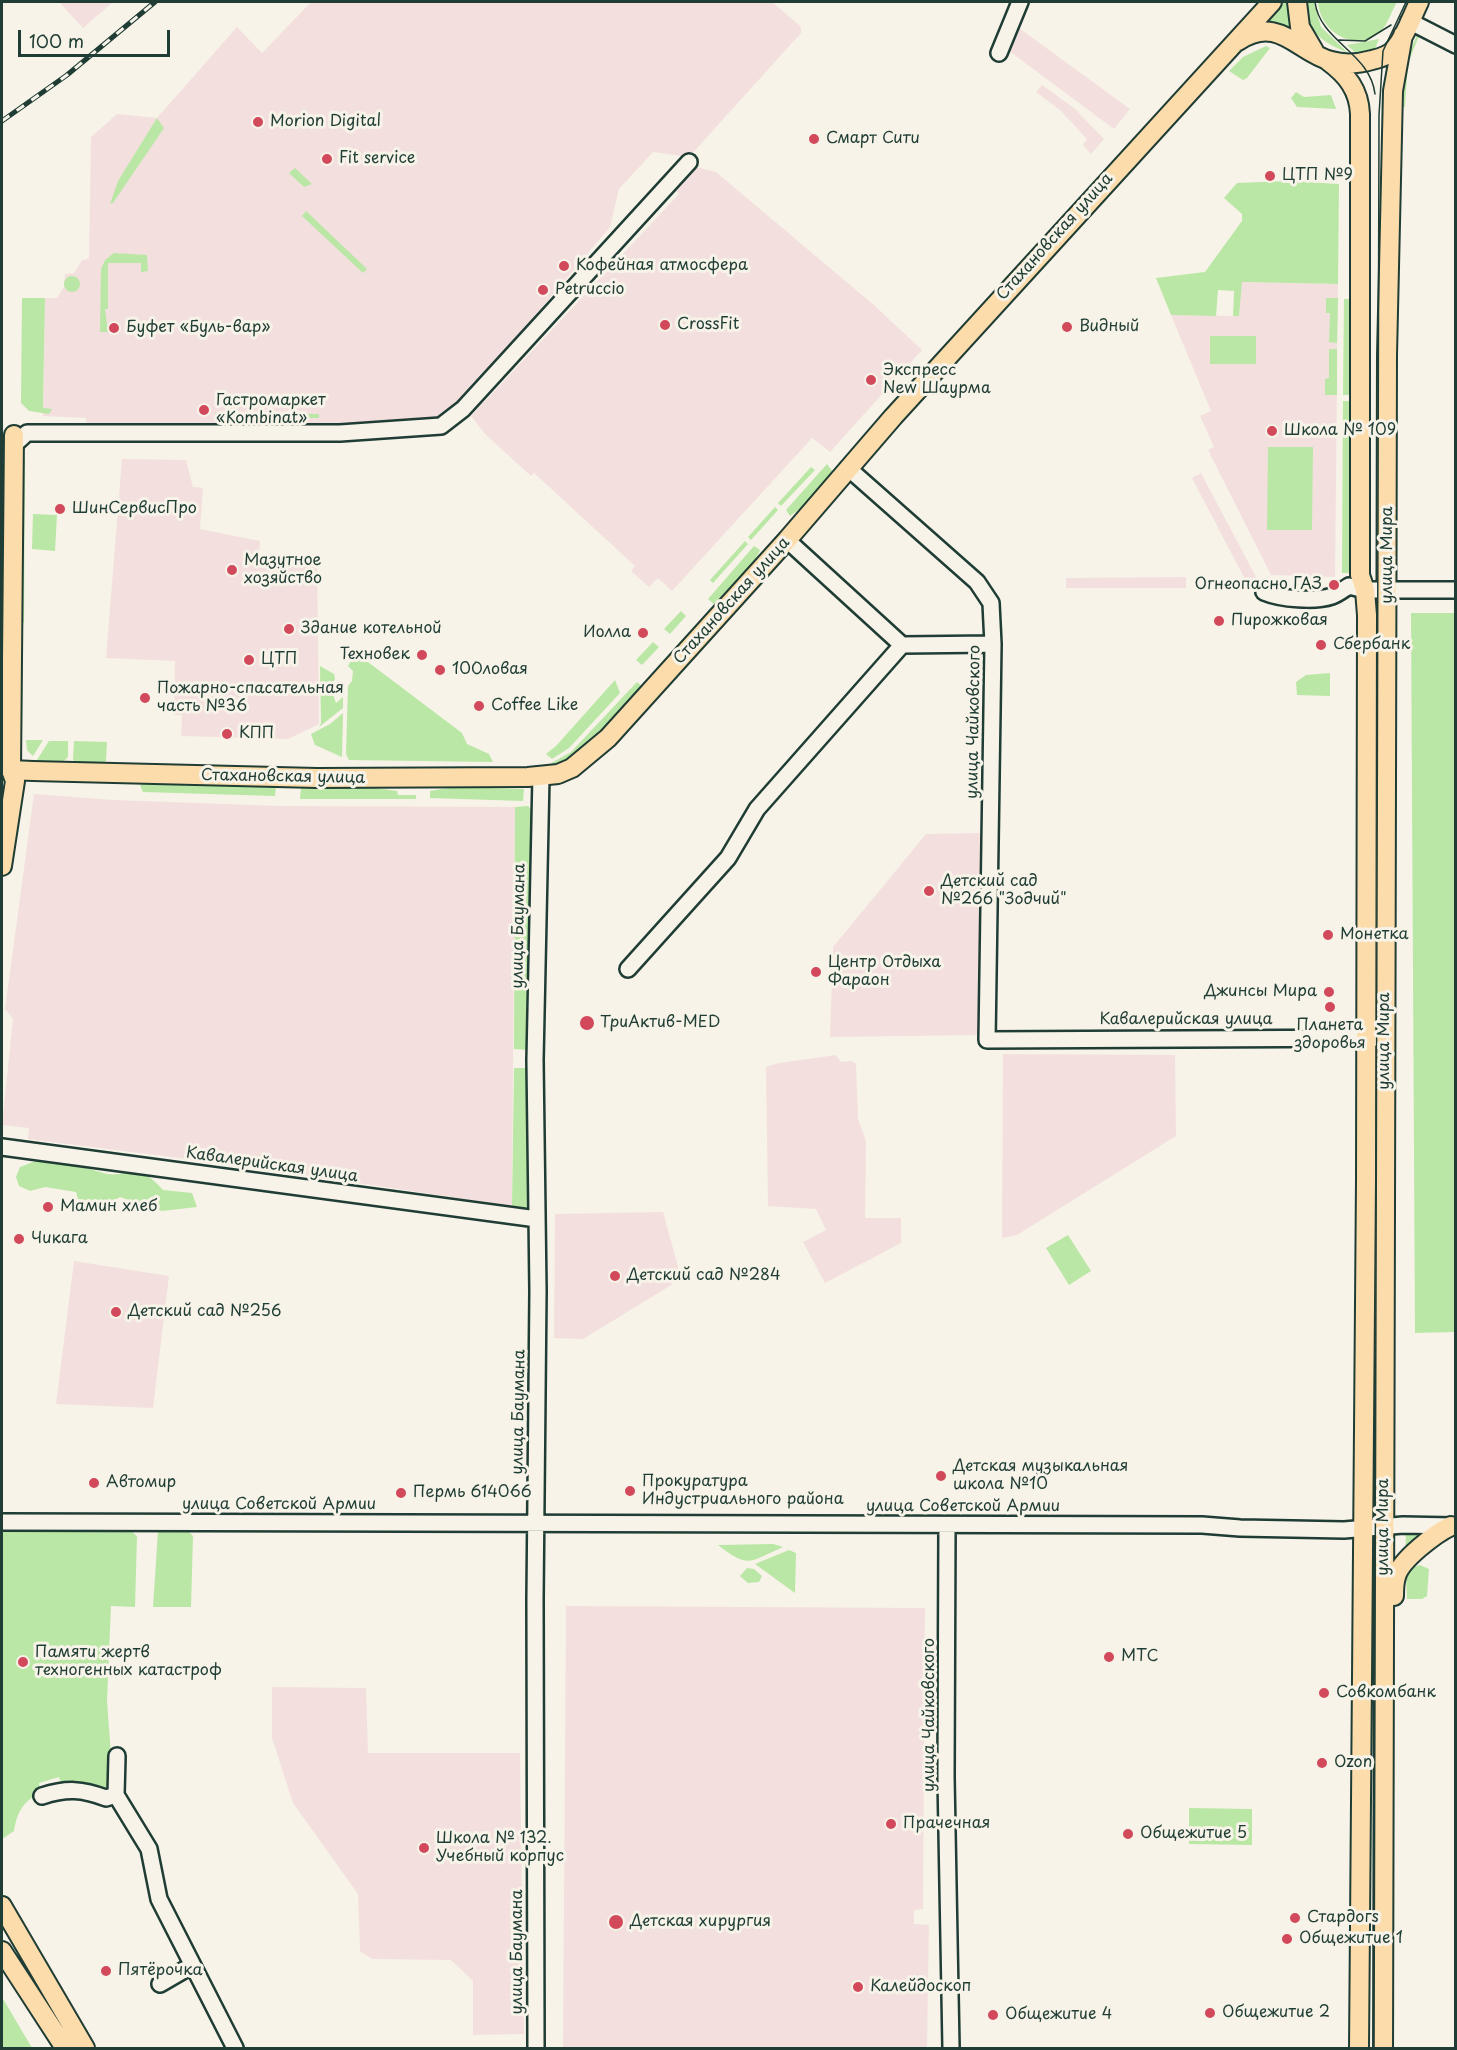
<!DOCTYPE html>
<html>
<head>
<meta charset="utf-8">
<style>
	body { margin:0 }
	#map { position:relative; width:1457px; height:2050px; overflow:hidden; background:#f7f3e8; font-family:"Playpen Sans",sans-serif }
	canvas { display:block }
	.frame { position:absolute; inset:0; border:3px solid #1f3d34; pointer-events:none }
	.scale { position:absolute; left:18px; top:30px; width:152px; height:27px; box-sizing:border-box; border:3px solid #1f3d34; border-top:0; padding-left:8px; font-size:18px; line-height:21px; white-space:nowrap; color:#1f3d34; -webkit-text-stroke:4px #f7f3e8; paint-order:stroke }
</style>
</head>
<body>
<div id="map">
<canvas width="1457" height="2050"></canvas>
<div class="frame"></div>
<div class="scale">100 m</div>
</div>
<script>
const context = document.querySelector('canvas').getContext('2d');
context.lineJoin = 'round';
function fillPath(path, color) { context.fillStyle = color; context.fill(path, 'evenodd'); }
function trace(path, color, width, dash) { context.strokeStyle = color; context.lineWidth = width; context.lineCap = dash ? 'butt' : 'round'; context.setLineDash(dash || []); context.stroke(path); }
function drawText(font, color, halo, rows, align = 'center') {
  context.font = font + ' "Playpen Sans",sans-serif'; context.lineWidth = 6; context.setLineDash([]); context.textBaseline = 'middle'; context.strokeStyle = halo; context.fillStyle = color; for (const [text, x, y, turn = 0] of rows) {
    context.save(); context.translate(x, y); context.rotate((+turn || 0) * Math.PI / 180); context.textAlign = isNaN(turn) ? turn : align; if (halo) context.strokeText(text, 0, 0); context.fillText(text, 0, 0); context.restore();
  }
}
const built = new Path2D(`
	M59,2H113L83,28Z
	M311,2H772L799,25L801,29V33L689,157L653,152L619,189L610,227L471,391L444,419L415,424L87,430L86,418L43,416L45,298H57L64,287L65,274L74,273L82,260L89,259L91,137L117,114L157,118L237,27L262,53Z
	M1019,28L1130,109L1114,129L1005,48Z
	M1042,85L1074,108L1104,139L1091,154L1083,145L1087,139L1060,110L1036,92Z
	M697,167L716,172L875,306L922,350L830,452L812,438L672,591L658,578L649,587L631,571L635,566L534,473L531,476L485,434L471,416L679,194L675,190Z
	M1241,282L1338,284L1335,577L1271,575L1208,450L1214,447L1200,416L1211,411L1171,315L1239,316Z
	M122,459L186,460L193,487L203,488L200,529L260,541L259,554H317L319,724L288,739L181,736L182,715H174L175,661L106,658Z
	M1201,473L1257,579L1248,585L1192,478Z
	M1186,577V588H1066V578Z
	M34,794L114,800L280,806L515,807L512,1206L243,1166L28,1139L29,1128L2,1125L13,1019L5,1009Z
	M980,833L978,1035L830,1037L833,947L926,834Z
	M1003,1054L1175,1055L1176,1136L1017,1235L1002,1238Z
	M836,1055L841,1062L852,1061L856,1064L858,1119L866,1141L865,1218H901V1243L825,1283L803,1242L826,1230L816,1209L768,1206L766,1067L779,1063Z
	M663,1212L680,1274L670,1279L673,1284L583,1339L554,1338L555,1214Z
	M74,1261L169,1276L153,1408L56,1404Z
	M566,1606L925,1608L923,1909L914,1910V1924L929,1925L927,2048H563Z
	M272,1687L366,1688L368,1753H520L524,2034L473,2035V1981L451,1960L372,1959L360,1951L358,1894L293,1803L272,1738Z`);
const green = new Path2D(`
	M1282,2H1288L1292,32L1259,27Z
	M1304,2H1314L1321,27L1348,53C1320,41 1308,32 1304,2Z
	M1318,2H1397C1392,10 1388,24 1381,31C1355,54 1320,32 1318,2Z
	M1417,35L1419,36L1408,63L1405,107H1401L1406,61Z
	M1379,39L1375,49L1358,55L1347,45Z
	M1266,46L1270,48L1247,78L1243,80L1229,71L1243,57Z
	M1296,92L1304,97L1331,95L1336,109L1297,107L1291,98Z
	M157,118L164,128L113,203L110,204L118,181Z
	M295,168L312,184L304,187L289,173Z
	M1288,181L1339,184L1338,284L1242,282L1239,316H1233L1234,291L1218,290L1216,316L1171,315L1156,278L1205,272L1242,221V214L1224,198L1237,183Z
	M306,211L367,269L363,273L302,216Z
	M114,253L147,255L148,271L141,272V263H108V309H105L108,332H100L101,269L105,260Z
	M64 284a8 8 0 1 1 16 0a8 8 0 1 1-16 0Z
	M22,298H45L43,408L52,409L49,414L29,411L21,403Z
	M1326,298H1338L1337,343L1329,342L1330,313H1326Z
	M1344,299H1352L1351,395H1343Z
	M1210,336H1256V364H1210Z
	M1329,349H1337V395H1325V379L1329,378Z
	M1343,401H1352L1353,573H1342Z
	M215,413L319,414V418L215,417Z
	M1268,447H1313L1312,530H1267Z
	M19,459H25L24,623L20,621Z
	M827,464L833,472L801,508L790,516L786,510Z
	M811,467L815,470L781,506L778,503Z
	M775,507L778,510L751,540L748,537Z
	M33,514L57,515L55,551L32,549Z
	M745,541L748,544L713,583L710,580Z
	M754,546L760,550L754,562L715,605L708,599Z
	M681,611L686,616L670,634L664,629Z
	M1411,613H1456L1455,1332L1415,1333Z
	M23,634L22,731H17L20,635Z
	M653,642L659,647L642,665L636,660Z
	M360,656L462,733L467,744L489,754L493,762L349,760L346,754L348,686L352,681L353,671L348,666L352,659Z
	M320,666L334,674L335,679L331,689L336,703L343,697V708L319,727L321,723Z
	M1330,673V696L1297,695L1296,682L1306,675Z
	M615,680L620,693L569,748L552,759L546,754L556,746Z
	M637,682L646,690C626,711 580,771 548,765L571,752Z
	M343,713L342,757L315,745L311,734L330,724Z
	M26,740H43L33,756L27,750Z
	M49,741H68V757L63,762L35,763Z
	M74,741L107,742L106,761L101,764L75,763L73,759Z
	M144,782L273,783L276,786L275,796L143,792L140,785Z
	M360,786L397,791L398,795H416V799H300L301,787Z
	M453,787L524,789L523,801L430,798V791Z
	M528,806L533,812L531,1046L528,1050L514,1049L515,807Z
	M514,1068H527L531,1073L530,1208L512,1206Z
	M41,1159C62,1161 80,1166 100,1172C129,1182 133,1156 163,1190L192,1193L197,1207L162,1211L120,1197C107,1206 94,1202 78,1199L76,1192L45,1187L30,1191L19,1186L16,1177L20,1167Z
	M1068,1235L1091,1271L1069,1285L1046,1248Z
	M158,1531H188L193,1536L191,1607H153Z
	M2,1532H132L137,1536L135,1607L111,1606L107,1701L111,1755L108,1793L62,1787L59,1777L39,1783L40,1792C23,1802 17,1812 14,1831L2,1839Z
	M1406,1532H1435L1405,1558Z
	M773,1544L783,1547C749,1562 749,1569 718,1545Z
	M789,1550L796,1553L795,1593L755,1564Z
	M1420,1565L1429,1569L1427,1596L1422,1599H1407L1406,1576L1414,1567Z
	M747,1568L754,1569L762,1576L759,1582L748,1583L740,1576Z
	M1189,1808L1252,1809V1845L1189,1844Z
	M2,1997L32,2048H2Z`);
const minor = new Path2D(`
	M1409,21L1456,45
	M999,53L1020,2
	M14,445L27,433H340L441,426L463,409L689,162
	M848,468L977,582L991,603L993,644L987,1040L1385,1038
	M787,540L902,645
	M1264,592C1281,599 1315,602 1332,596C1338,594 1344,589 1349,586L1365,590H1456
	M628,969L728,858L757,809L902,645L993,644
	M2,1147L537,1219
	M2,1522L1202,1525L1240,1528L1344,1530L1403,1525L1453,1526
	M947,1525L946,1777L951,2048
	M117,1756L116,1795L149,1849L159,1899L235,2048
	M42,1796C67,1788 82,1789 106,1798L116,1795
	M160,1984L191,1966
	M536,2048L535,1599L538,1291L535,1060L541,776`);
const major = new Path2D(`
	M1297,2L1300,27L1314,51
	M1238,41C1279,14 1297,52 1331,61C1345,65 1358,64 1372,60C1381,58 1391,55 1396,47C1406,35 1412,16 1419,2
	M1328,61C1347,75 1359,90 1360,114V575L1365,590L1367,615L1366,1180L1359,2048
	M2,763L11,770L33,771L317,778L528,777L558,774L572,768L608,738L787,540L893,417L1272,2
	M2,866L15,781L11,770L14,435
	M1394,1596C1394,1590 1394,1583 1396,1577C1400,1560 1436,1533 1451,1526
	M2,1906L85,2048
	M2,1951L65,2048
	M1383,2048L1387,355L1393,91L1403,35`);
const tram = new Path2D(`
	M1315,2C1320,42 1370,52 1375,94
	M1339,40L1365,41L1391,25
	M1374,2048L1379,115L1383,51L1406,2`);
const rail = new Path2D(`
	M2,121L67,75L155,2`);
const markers = [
	[258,122,6,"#d1495b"],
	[814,139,6,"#d1495b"],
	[327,159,6,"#d1495b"],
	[1270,176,6,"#d1495b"],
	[564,266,6,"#d1495b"],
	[543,290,6,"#d1495b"],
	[665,325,6,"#d1495b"],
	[1067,327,6,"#d1495b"],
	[114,328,6,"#d1495b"],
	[871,380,6,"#d1495b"],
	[204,410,6,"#d1495b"],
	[1272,431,6,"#d1495b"],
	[60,509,6,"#d1495b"],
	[232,570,6,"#d1495b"],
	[1334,585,6,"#d1495b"],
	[1219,621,6,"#d1495b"],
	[289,629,6,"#d1495b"],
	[643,633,6,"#d1495b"],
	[1321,645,6,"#d1495b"],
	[422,655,6,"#d1495b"],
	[249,660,6,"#d1495b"],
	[440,670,6,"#d1495b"],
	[145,698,6,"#d1495b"],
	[479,706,6,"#d1495b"],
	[227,734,6,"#d1495b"],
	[929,891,6,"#d1495b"],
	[1328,935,6,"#d1495b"],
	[816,972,6,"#d1495b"],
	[1329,992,6,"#d1495b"],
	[1330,1007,6,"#d1495b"],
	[587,1023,8,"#d1495b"],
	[48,1207,6,"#d1495b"],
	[19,1239,6,"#d1495b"],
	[615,1276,6,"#d1495b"],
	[116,1312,6,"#d1495b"],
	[941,1476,6,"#d1495b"],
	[94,1483,6,"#d1495b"],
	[630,1491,6,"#d1495b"],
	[401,1493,6,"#d1495b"],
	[1109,1657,6,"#d1495b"],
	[23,1662,6,"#d1495b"],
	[1324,1693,6,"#d1495b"],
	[1322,1763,6,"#d1495b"],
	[891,1824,6,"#d1495b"],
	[1128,1834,6,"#d1495b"],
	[424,1848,6,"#d1495b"],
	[1295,1918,6,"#d1495b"],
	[616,1922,8,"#d1495b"],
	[1287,1939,6,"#d1495b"],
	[106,1971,6,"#d1495b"],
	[858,1987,6,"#d1495b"],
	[1210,2013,6,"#d1495b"],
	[993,2015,6,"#d1495b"]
];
const poiNames = [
	["Morion Digital",270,122],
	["Смарт Сити",826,139],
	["Fit service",339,159],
	["ЦТП №9",1282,176],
	["Кофейная атмосфера",576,266],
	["Petruccio",555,290],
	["CrossFit",677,325],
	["Видный",1079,327],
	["Буфет «Буль-вар»",126,328],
	["Экспресс",883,371],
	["New Шаурма",883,389],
	["Гастромаркет",216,401],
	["«Kombinat»",216,419],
	["Школа № 109",1284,431],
	["ШинСервисПро",72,509],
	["Мазутное",244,561],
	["хозяйство",244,579],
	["Огнеопасно ГАЗ",1322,585,"right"],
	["Пирожковая",1231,621],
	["Здание котельной",301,629],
	["Иолла",631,633,"right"],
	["Сбербанк",1333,645],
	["Техновек",410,655,"right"],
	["ЦТП",261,660],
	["100ловая",452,670],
	["Пожарно-спасательная",157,689],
	["часть №36",157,707],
	["Coffee Like",491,706],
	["КПП",239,734],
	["Детский сад",941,882],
	["№266 \"Зодчий\"",941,900],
	["Монетка",1340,935],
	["Центр Отдыха",828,963],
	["Фараон",828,981],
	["Джинсы Мира",1317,992,"right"],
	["ТриАктив-MED",600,1023],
	["Планета",1330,1026,"center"],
	["здоровья",1330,1044,"center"],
	["Мамин хлеб",60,1207],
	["Чикага",31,1239],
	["Детский сад №284",627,1276],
	["Детский сад №256",128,1312],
	["Детская музыкальная",953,1467],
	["школа №10",953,1485],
	["Прокуратура",642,1482],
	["Индустриального района",642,1500],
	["Автомир",106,1483],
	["Пермь 614066",413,1493],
	["Памяти жертв",35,1653],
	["техногенных катастроф",35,1671],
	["МТС",1121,1657],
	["Совкомбанк",1336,1693],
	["Ozon",1334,1763],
	["Прачечная",903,1824],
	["Общежитие 5",1140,1834],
	["Школа № 132.",436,1839],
	["Учебный корпус",436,1857],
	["Стардогs",1307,1918],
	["Детская хирургия",630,1922],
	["Общежитие 1",1299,1939],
	["Пятёрочка",118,1971],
	["Калейдоскоп",870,1987],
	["Общежитие 2",1222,2013],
	["Общежитие 4",1005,2015]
];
const streetNames = [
	["Стахановская улица",1055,237,-48],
	["улица Мира",1388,555,-90],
	["Стахановская улица",732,601,-48],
	["улица Чайковского",974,722,-89],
	["Стахановская улица",283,777,1],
	["улица Баумана",519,926,-89],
	["Кавалерийская улица",1186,1020],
	["улица Мира",1385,1041,-90],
	["Кавалерийская улица",272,1165,8],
	["улица Баумана",519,1412,-89],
	["улица Советской Армии",279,1505],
	["улица Советской Армии",963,1507],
	["улица Мира",1384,1527,-90],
	["улица Чайковского",930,1715,-90],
	["улица Баумана",518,1952,-90]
];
fillPath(built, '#f3e0de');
fillPath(green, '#bae7a5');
trace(minor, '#1f3d34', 20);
trace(major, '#1f3d34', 22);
trace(minor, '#f7f3e8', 15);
trace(major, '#fddcac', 18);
trace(tram, '#1f3d34', 1.5);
trace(rail, '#1f3d34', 5);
trace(rail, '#f7f3e8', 3, [9]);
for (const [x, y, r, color] of markers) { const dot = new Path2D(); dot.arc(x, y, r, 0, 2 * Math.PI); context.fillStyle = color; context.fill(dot); trace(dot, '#f7f3e8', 2); }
drawText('16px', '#1f3d34', '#f7f3e8', poiNames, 'left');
drawText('16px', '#1f3d34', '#f7f3e8', streetNames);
</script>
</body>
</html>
